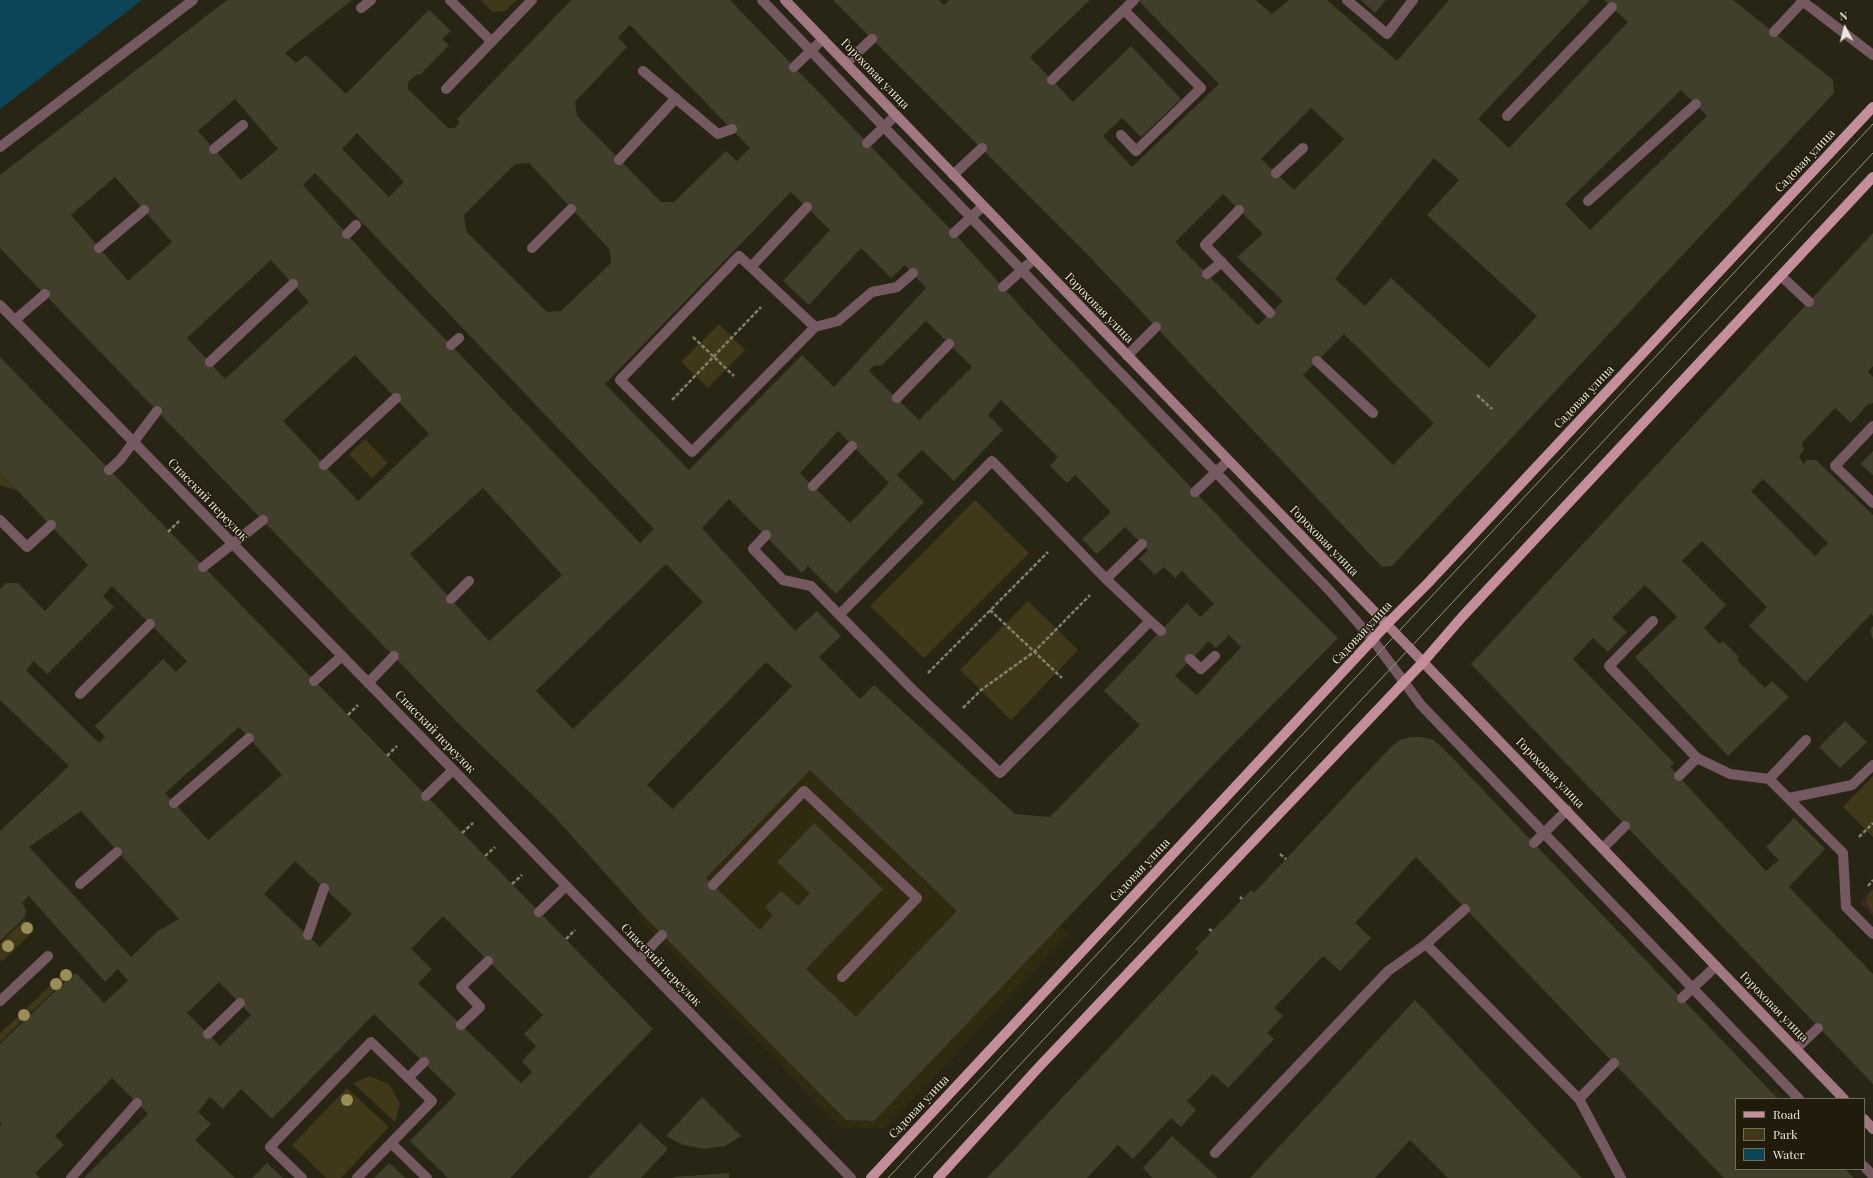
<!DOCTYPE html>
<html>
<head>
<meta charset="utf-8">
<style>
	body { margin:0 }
	#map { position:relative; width:1873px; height:1178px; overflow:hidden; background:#292514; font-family:"Playfair Display",serif }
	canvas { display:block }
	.legend { position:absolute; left:1735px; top:1098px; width:130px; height:72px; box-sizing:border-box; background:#201b0a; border:1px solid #716d5f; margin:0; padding:5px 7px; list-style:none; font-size:12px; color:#ebe9de }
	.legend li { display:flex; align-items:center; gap:8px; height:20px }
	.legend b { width:20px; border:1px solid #716d5f }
	.north { position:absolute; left:1825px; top:8px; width:40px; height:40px; -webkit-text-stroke:3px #201b0a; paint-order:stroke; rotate:353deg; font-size:11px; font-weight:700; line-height:16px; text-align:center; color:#ebe9de }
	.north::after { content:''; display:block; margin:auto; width:14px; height:18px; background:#ebe9de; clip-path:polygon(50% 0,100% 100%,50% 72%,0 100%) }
</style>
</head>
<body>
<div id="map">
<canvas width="1873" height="1178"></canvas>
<ul class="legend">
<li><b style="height:5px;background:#c48e9b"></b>Road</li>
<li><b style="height:11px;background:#403818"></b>Park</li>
<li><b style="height:11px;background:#0b4557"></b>Water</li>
</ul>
<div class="north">N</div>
</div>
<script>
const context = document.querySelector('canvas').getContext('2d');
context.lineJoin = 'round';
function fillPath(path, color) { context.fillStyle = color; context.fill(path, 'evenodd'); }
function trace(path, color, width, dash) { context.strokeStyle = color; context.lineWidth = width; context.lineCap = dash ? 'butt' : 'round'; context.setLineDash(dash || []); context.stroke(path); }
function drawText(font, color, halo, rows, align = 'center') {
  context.font = font + ' "Playfair Display",serif'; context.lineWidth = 3; context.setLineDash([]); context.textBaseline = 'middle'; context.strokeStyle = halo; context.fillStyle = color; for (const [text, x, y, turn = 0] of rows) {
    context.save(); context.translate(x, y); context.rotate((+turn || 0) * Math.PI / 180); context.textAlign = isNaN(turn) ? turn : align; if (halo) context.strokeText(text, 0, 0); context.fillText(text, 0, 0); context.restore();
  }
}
const built = new Path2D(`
	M839,720L1069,934L885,1129L841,1128L636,915Z
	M1775,1088L1785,1099H1767Z`);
const education = new Path2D(`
	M1873,888V916L1859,902Z`);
const green = new Path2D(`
	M480,0H517L505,11L493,12Z
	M719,324L745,350L708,388L681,362Z
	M365,439L388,463L372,478L349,454Z
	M0,472L17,490L0,486Z
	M975,500L1029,553L924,658L870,606Z
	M1028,601L1078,650L1011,720L960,670Z
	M1873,776V837L1843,807Z
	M1873,890V913L1866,902L1868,895Z
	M24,920L34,931L3,961L0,959V943Z
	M67,969L72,974L31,1012L27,1008Z
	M23,1012L27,1016L0,1042V1033Z
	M370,1076L390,1085L400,1104L395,1122L353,1083Z
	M347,1088L389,1127L341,1178H326L292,1145Z`);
const water = new Path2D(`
	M0,0H142L0,109Z`);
const building = new Path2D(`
	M227,0H352L285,53L296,63L306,55L346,94L429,10L451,31L442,39L449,45L421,74L416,75L408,82V89L448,128H455L460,122L457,119L571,0H730L954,233L1040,328L1255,555L1338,638L1220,758L874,1121L846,1120L640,912L553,815L457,722L0,248V175ZM630,25L750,148L737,161L726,151L674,202H661L577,116L575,102L627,47L618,37ZM235,99L278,149L241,180L198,131ZM357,133L404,182L389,197L342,149ZM529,163L610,250L611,263L561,311L547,312L466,231L464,215L515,164ZM315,173L654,529L640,543L381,272L303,185ZM115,177L172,242L128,281L71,215ZM791,192L830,230L783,281L809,305L861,248L891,278L905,265L926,288L834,387L802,355L689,470L605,384ZM271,260L309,302L225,379L187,338ZM926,321L972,367L919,420L869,371L873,366L882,365ZM355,355L429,434L358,501L283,421ZM1001,400L1058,457L1050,466L1067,483L1075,475L1111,512L1082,539L1097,554L1125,527L1148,550L1139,559L1155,575L1164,567L1175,578L1182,571L1214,604L1200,617L1187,603L1104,691L1140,725L1050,817L1015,814L874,685L860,699L819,657L841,636L817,611L795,631L702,528L729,499L802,573L808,566L836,594L924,502L897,475L922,450L954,481L1003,430L988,415ZM838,431L889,483L850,523L800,473ZM483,488L562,575L489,641L410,554ZM666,564L703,602L573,729L536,691ZM1229,635L1241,647L1197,695L1175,676L1209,641L1216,648ZM766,662L792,686L673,809L647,785ZM810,770L957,911L856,1017L806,969L883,889L814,823L777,862L810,893L798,906L781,891L765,907L773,915L760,930L706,878Z
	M833,0H939L944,5L949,0H1090L1030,57L1073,102L1131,46L1181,99L1141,137L1122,118L1103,136L1132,167L1219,84L1138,0H1256L1272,14L1289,0H1327L1397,61L1449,0H1590L1478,119L1509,148L1628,22L1604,0H1733L1833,80L1834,93L1392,566L1382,567L1088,255ZM1681,90L1707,116L1590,230L1565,204ZM1311,108L1344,139L1294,190L1261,159ZM1434,158L1459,180L1427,215L1537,316L1489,368L1391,278L1365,306L1335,279ZM1223,194L1263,234L1237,257L1283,301L1258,325L1175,242ZM1344,334L1434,423L1393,465L1303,375Z
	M1361,0H1386L1375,13Z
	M1873,233V366L1868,372L1873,377V403L1867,405L1851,423L1835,408L1802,443L1804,450L1799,456L1803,464L1807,460H1816L1873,515V616L1871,614L1806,682L1749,626L1767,607L1702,541L1682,561L1726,605L1704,628L1720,644L1723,641L1739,657L1737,660L1765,688L1772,681L1789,697L1728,756L1635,657L1677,617L1645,585L1612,618L1627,632L1608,652L1593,638L1573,659L1674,763L1670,767L1766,871L1779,860L1766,847L1794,818L1825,849L1789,887L1873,974V1084L1471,664ZM1763,479L1828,543L1815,556L1751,491Z
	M0,357L653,1029L510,1178H448L410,1141L456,1094L374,1014L272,1119L241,1089L223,1109L210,1097L198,1112L211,1124L195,1140L235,1178H84L148,1114L112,1078L55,1136L64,1145L35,1173L40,1178H0V1126L2,1124L0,1122V1044L73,974H77L104,1003L128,981L118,969L105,982L29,896L22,903L26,909L25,917L0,941V831L69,766L0,700V589L6,583H18L45,611L88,565L0,472ZM112,586L187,661L176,672L163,659L95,726L105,737L99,743L26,670L34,661L47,674L114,607L103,596ZM239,727L282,775L208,840L165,793ZM81,811L179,919L158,931L131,957L29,847ZM295,861L352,914L320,947L264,894ZM443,916L543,1015L524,1034L536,1046L522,1061L532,1072L521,1083L418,983L432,969L411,949ZM219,982L251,1015L220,1046L187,1013Z
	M1873,451V475L1860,464Z
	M1873,626V640L1870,630Z
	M1845,721L1867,742L1840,768L1819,747Z
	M1411,737H1422L1433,740L1442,747L1778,1099H1736V1169H1845L1854,1178H1724L1416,857L1355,923L1371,938L1340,971L1323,956L1274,1008L1283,1016L1267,1033L1274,1039L1228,1088L1213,1074L1187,1101L1196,1110L1181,1127L1171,1118L1133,1159L1118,1145L1087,1178H987L1199,952L1195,949L1251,890L1254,893L1391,747L1400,740Z
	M1415,1000L1449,1036L1582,1178H1448L1410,1140L1375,1178H1250Z
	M702,1097L741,1136L725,1146L704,1149L683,1145L666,1136Z
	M640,1123L668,1149L641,1178H588Z
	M1172,1136L1217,1177V1178H1151L1152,1177L1143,1168Z
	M267,1163L283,1178H252Z
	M389,1163L395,1168L405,1178H374Z
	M729,1173V1178H674V1177Z`);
const path = new Path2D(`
	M693,337L734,376
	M1477,395L1492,409
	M672,400L761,307
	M168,532L179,521
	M990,610L1062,678
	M928,673L1048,552
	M963,708L981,690L1034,652L1090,595
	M348,715L358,705
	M387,756L397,746
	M462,833L473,823
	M1859,837L1873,823
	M1280,854L1286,859
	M485,856L495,847
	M512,884L522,875
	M1868,886L1873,880
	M1240,897L1242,899
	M1209,929L1212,931
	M566,939L575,930`);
const lane = new Path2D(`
	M450,0L491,41
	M1347,0L1387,34L1413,0
	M361,8L371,0
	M1774,32L1803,1
	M846,63L872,39
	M794,67L823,39
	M643,71L718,134L732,129
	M1052,80L1134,0
	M446,89L532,0
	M1507,116L1612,7
	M1121,135L1136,151L1201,88L1124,10
	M867,143L896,115
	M214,149L243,125
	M619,160L676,98
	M1276,173L1303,148
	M953,175L982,148
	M1588,201L1696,104
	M807,207L751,267L739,256L620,380L692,452L815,327L838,321L872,292L897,287L913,273
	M1239,210L1205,245L1270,313
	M954,233L983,206
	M347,234L356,225
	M99,248L144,210
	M532,248L571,209
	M751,267L815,327
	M1207,274L1222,262
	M1781,276L1809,302
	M1003,287L1034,259
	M15,320L45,294
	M451,345L459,338
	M1127,356L1156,327
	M1317,361L1373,413
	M210,362L293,284
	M897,398L949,344
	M1873,426L1835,466L1873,503
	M324,465L396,398
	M109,470L120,460L157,411
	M813,486L852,446
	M1195,492L1228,461
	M0,520L27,547L51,525
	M766,535L753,549L783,580L811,586L912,689L1000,773L1150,621L1106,579L992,461L839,615
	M203,567L263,520
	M1106,579L1142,544
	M451,599L469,581
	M1150,621L1161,631
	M1653,621L1609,666L1697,758L1730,774L1769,779L1806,740
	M1190,659L1201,669L1215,656
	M314,681L342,656
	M368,683L394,656
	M80,694L150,624
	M1679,776L1697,758
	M1769,779L1843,853L1846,907L1873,934
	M426,796L453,770
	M1789,798L1852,785L1873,765
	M174,803L249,738
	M1534,843L1567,810
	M1603,848L1625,826
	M80,884L117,852
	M713,885L804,791L917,898L842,977
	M1465,909L1426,944L1579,1099L1621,1178
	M539,912L566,886
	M308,935L324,888
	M638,960L662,935
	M1682,998L1716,966
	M0,1001L48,956
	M461,1025L480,1007L461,987L488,961
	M208,1034L240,1003
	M1796,1049L1818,1028
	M408,1078L424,1062
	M1579,1099L1614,1063
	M391,1143L427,1178
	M1215,1153L1388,971L1426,944
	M71,1178L137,1103
	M302,1178L270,1147L371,1042L432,1101L357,1178`);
const street = new Path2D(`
	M762,0L1330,591L1373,640L1421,705L1799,1099
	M1801,0L1873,55
	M0,147L193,0
	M0,305L851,1178
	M1864,1166L1873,1176`);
const secondary = new Path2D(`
	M785,0L1844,1099
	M1864,1119L1873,1129`);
const primary = new Path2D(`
	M871,1178L1387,624L1428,583L1873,107
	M938,1178L1039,1067L1424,661L1462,617L1873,177`);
const tram = new Path2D(`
	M888,1178L1873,124
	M914,1178L1873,153`);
const trees = [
	[27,928],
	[8,946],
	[66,975],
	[56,984],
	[24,1015],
	[347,1100]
];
const streetNames = [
	["Гороховая улица",875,74,46],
	["Садовая улица",1805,161,-47],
	["Гороховая улица",1099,308,46],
	["Садовая улица",1584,397,-47],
	["Спасский переулок",208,500,46],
	["Гороховая улица",1324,541,46],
	["Садовая улица",1362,633,-47],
	["Спасский переулок",435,732,46],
	["Гороховая улица",1550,773,46],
	["Садовая улица",1140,870,-47],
	["Спасский переулок",661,965,46],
	["Гороховая улица",1774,1007,46],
	["Садовая улица",919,1107,-47]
];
fillPath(built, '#302a11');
fillPath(education, '#3a2723');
fillPath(green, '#403818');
fillPath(water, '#0b4557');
fillPath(building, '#423e2c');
trace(path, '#838072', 2.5, [4, 2]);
trace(lane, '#745a60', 10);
trace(street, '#745a60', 10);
trace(secondary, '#a17881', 10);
trace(primary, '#c48e9b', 10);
trace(tram, '#979487', 1);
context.fillStyle = '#9b8d56';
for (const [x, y] of trees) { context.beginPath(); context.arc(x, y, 6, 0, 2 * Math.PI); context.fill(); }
drawText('12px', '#ebe9de', '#201b0a', streetNames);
</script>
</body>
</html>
